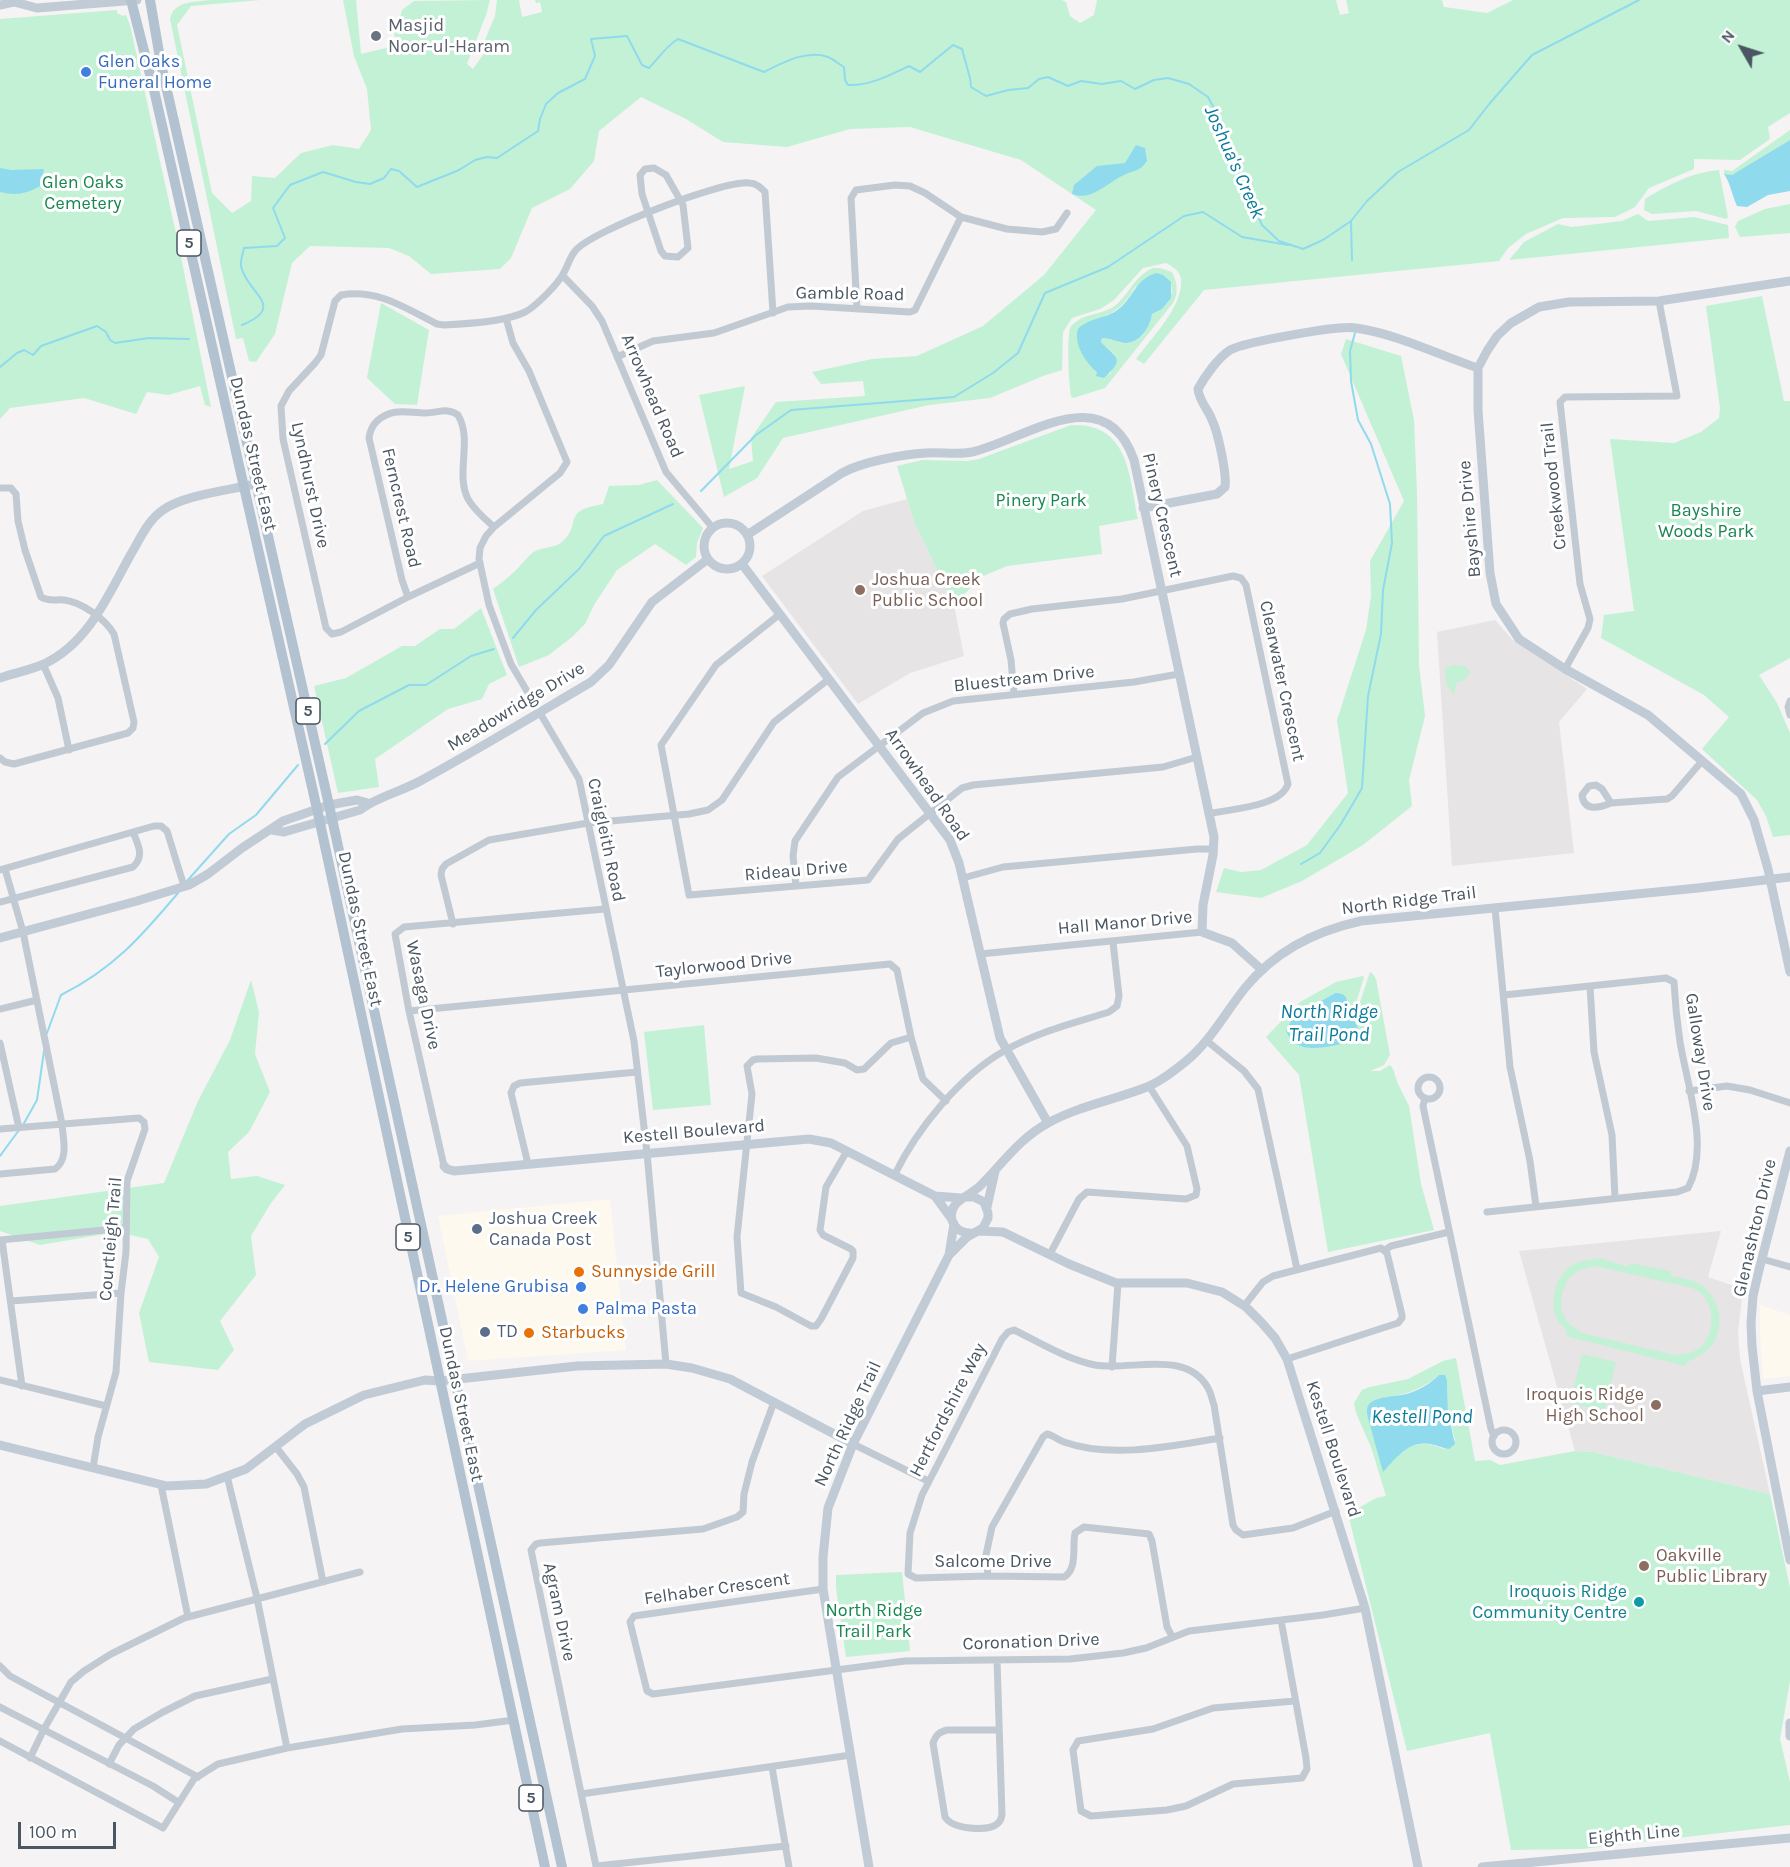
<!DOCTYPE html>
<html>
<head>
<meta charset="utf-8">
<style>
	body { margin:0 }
	#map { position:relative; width:1790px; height:1867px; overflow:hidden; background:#f5f3f3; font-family:Karla,sans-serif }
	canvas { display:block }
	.north { position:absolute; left:1712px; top:18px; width:60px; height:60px; -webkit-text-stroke:4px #fff; paint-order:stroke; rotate:309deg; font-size:16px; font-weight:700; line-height:24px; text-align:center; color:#4a5661 }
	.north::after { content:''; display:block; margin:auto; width:21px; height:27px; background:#4a5661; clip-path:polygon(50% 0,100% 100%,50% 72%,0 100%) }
	.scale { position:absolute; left:18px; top:1822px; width:98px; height:27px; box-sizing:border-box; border:3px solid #4a5661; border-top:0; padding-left:8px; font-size:18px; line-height:21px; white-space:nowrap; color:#4a5661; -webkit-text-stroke:4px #fff; paint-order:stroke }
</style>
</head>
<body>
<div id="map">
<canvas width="1790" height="1867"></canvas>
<div class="north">N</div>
<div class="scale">100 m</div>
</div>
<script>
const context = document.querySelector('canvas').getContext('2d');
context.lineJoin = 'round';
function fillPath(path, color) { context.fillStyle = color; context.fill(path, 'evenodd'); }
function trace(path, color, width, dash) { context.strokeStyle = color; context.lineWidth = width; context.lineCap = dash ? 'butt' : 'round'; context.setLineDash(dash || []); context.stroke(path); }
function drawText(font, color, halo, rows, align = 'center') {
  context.font = font + ' Karla,sans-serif'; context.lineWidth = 6; context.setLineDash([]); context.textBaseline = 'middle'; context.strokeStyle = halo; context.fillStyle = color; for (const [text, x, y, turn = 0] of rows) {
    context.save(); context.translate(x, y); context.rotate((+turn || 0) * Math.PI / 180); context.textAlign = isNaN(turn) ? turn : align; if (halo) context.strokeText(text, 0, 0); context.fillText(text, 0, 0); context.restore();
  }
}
const commercial = new Path2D(`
	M610,1199L626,1350L468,1361L438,1216Z
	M1760,1305L1790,1315V1376L1763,1379L1760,1334Z`);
const education = new Path2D(`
	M907,499L914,522L954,605L964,656L910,673L858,704L762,576L863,511Z
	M1495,620L1512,639L1587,689L1559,722L1574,853L1452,866L1437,632Z
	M1721,1231L1708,1277L1743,1289L1738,1331L1740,1359L1770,1494L1593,1452L1575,1451L1519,1251Z`);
const green = new Path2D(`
	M212,0H260L191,6L177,25L212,193L232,213L251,201L252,176L275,178L301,153L333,145L359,149L371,130L367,89L354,56L343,0H356L361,54L386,48L396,42L392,22L400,18L402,10L414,1L490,0L486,15L467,64L473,69L485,52L482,47L495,16L497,0H519L522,17L542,12L540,2L536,3L535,0H1062L1066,2L1070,16L1080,23L1094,15L1097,0H1336L1340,15L1349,13L1346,0H1442L1444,7L1487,13L1513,0H1790V113L1768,127L1770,139L1740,160L1694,159V169L1649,188L1635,207L1615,217L1563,218L1526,234L1508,248L1499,261L1204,290L1144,364L1136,359C1151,338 1184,306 1181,279C1180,271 1173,267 1166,263L1143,268L1114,300L1100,309L1072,318L1063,332L1062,370L1043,376L990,398L929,405L783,438L757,478L724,497L699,395L745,386L729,469L753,461L751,438L776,402L865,396L863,381L821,384L812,372L872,359L917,356L983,326L1044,275L1096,210L1021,160L910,127L850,129L787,147L723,142L686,119L641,97L599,131L594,161L570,189L532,208L511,258L500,269L431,274L409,256L389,248L310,246L292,263L275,334L256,362L249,361L243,338L236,339L170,19C174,0 196,2 212,0Z
	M117,10V13L123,16L126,15L130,25L179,247L211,407L205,405L200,386L168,395L147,392L136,414L84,398L10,408L0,419V19Z
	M1790,130V140L1732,176L1724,174V170L1732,171Z
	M1719,170L1728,217L1726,219L1696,211L1652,214L1644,210L1645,199C1668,185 1692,172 1719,170Z
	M1790,204V233L1740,237L1735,227L1738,221L1765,209Z
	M1638,214L1648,221L1694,217L1728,225L1729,238L1509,260L1524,242L1558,224L1572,227L1622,221Z
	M1153,268H1160L1172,272C1177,282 1179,293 1173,303L1105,388L1073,398L1071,396C1069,385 1066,334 1071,326C1074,323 1078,320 1082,318C1094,313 1107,313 1117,304C1130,292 1135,276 1153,268ZM1171,282L1172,292L1162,309L1152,314C1151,325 1140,343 1127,343C1119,343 1110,338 1102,338L1101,342L1114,354L1111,373L1105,376L1097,372L1084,324C1111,314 1120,313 1135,287Z
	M1762,296L1784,401H1790V658L1759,675L1777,703L1790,733V835L1773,837L1766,816L1757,800L1702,749L1729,717L1704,695L1601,638L1604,615L1634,611L1610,439L1674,443L1701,432L1719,418L1720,408L1706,306Z
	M381,303L429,330L417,405L395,404L367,378Z
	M1346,339L1401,356L1414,420L1417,493L1419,665L1425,716L1409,780L1412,806L1363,845L1302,881L1261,898L1216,892L1224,868L1241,872L1261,870L1307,845L1348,793L1337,720L1366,630L1371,596L1370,561L1404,501L1341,354Z
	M1071,425C1129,423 1129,475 1138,519L1099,526L1102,554L1007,566L981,577L954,605L914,522L897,466L922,460L967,461L979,459Z
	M657,480L703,528L697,543L696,557L686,565L655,544L617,570L594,605L585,624L572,637L549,655L519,667L493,589C500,584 508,578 515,571C522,565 527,556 535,551C543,547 555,548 562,542C583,524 560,511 603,504L609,486L639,485Z
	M481,608L507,675L489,684L482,699L448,709L375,759L379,787L338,793L314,686L346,678L402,646H415L440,629H454Z
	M1452,665L1464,666L1471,672L1464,680L1457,682L1454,694C1446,687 1445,679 1445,669Z
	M1370,972L1373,974L1376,979L1390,1055L1384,1065L1370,1071H1380L1390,1065L1393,1069L1398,1084L1409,1106L1421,1184L1434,1230L1328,1252L1299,1075L1266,1037L1300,1002L1336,982L1363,976L1364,977L1353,1013L1356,1014ZM1334,993L1347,999L1350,1012L1358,1025L1292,1019C1304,1008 1321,1002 1334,993Z
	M251,980L259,1012L255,1054L270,1092L249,1132L228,1152L231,1179L257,1176L285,1185L271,1203L251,1236L256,1275L220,1321L234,1350L218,1370L149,1362L139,1313L159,1257L148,1239L117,1232L40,1245L0,1231V1206L164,1183L198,1101L230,1040Z
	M704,1025L711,1105L653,1110L644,1032Z
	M1600,1258L1628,1267L1629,1263L1671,1271V1276C1683,1278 1696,1280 1705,1288C1721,1302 1725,1331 1710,1347C1703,1354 1696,1358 1687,1362L1685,1366L1566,1336L1567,1332C1564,1327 1558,1322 1556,1317C1550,1300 1555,1280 1568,1268C1576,1261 1589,1260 1600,1258ZM1595,1266L1684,1286C1688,1287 1694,1288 1698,1291C1715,1302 1715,1332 1702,1346C1695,1353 1684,1354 1675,1355L1582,1333L1568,1323L1561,1309L1562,1293L1568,1279L1579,1270Z
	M1582,1354L1616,1362L1602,1420L1591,1418L1593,1408L1570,1403Z
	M1456,1358L1475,1461L1490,1460L1500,1465L1575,1451L1593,1452L1770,1494L1790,1588V1681L1780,1739L1790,1782V1825L1582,1849L1511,1850L1490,1733L1407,1751L1348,1514L1376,1498L1386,1496L1371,1447L1356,1413L1354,1403L1362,1390L1370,1387L1408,1379L1443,1361ZM1439,1375L1447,1380L1448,1413L1455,1440L1444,1449C1427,1441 1413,1442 1398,1455L1377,1399C1400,1396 1421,1391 1439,1375Z
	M902,1572L910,1651L846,1657L836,1588V1575Z`);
const water = new Path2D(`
	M1790,140V191L1768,195L1747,207L1737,206C1732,195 1730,182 1724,174L1732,175Z
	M1136,145L1145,148L1147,161C1138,173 1136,169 1124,175C1108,182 1091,202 1072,194L1074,185L1097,166L1125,163Z
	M0,168L11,170L44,169L40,186C27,194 14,196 0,192Z
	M1157,273L1163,275L1171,282V298L1162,309L1152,314C1151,326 1139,344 1125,343C1117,342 1110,338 1102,338L1101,342C1119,360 1124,359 1104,378L1096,376L1097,372C1086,363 1073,344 1078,329C1088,318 1104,319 1116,311C1133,300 1135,278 1157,273Z
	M1335,993C1350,993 1346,1002 1350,1013C1356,1025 1365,1032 1351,1042C1330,1046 1295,1058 1286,1030L1292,1019L1298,1013V1007L1301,1006L1305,1010Z
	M1439,1375H1445L1447,1380L1448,1413L1455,1444L1449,1449C1442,1448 1437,1445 1430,1444C1409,1440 1396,1458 1383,1472L1368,1418C1367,1413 1366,1409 1369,1404C1377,1396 1395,1397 1406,1394C1418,1391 1430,1384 1439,1375Z`);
const stream = new Path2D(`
	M1351,221L1352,260
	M242,325C288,306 246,293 241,266C240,261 243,253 244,248L277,246L285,238L273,208L290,185L323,172L356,182L370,184L384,178L391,169L399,171L417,187L459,170L475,160L487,157L497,158L538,131L540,119L546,104L558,93L585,79L595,56L591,39L627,36L642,65L649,68C659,58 666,46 678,39L764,72C782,63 807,49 828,57C833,59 839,64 844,67L845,80L848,85C870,86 890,75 909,66L920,72L953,45L962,49L970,78L971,87L986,96L1008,90L1028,88L1039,79L1048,77L1068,86L1081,81L1102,84L1121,81L1135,89L1154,80L1168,78L1189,84L1208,97L1217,114L1227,147L1262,225L1279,241L1303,249L1323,240L1351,221L1367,201L1398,172L1469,130L1490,103L1532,55L1639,0
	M0,367L17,353L24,350L33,355L41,346L97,326L106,332L110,340L115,343L149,338L189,339
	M701,491L756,435L791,410L954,397L993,373L1018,353L1045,293L1108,267L1184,216L1203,212L1242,237L1288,245
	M513,638L536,610L579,569L604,536L673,504
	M325,744L359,711L409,685H426L471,656L494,649
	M1301,864L1320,853L1341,824L1362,788L1368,696L1381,634L1383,590L1392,543L1390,504L1371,444L1358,420L1351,381L1350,351L1355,333
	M187,881L229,834L256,815L298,765
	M47,1033L61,995C113,969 141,937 178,893
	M23,1125L37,1100L44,1051
	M0,1156L19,1130`);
const street = new Path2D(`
	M654,168L666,175L683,205L688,248L678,257L665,256L661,251L642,194L640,175L645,169Z
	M563,276L592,306L602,321L666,472L713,528
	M857,309L851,198L856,190L895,185L910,186L925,193L961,217L1007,229L1042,232L1056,229L1067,213
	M506,318L513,343L529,371L567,462L560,473L494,527L486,536L480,548L479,559L489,605L511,664L579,779L634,1041L647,1153L666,1364
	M617,357L653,341L714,333L788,307L811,306L910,312L915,310L961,217
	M0,488H11L16,494L18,521L25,550L41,597C49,602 56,599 64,600C82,602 105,619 114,634L134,722L133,728L128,733L14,764L5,762L0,758
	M480,563L408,597L341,632L332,634L326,628L283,439L281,406L289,391L315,363L321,355L335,301L341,295C377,288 407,309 437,324L444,325C467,324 505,322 525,312C535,307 558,284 563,274C568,266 570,256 576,250C594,230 723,180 749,183C756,183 760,187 765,192L773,313
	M408,597L402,580L369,438C370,430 372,426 377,421C393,407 407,413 426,413C437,413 448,407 458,415C473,440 455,474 468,499C474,510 485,519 494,527
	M780,614L716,665L661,745L689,895L868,880L898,839L962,788L973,785L1163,767L1197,757
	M43,664L58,698L69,750
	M1565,669L1588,628L1590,619L1580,584L1560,402L1565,397L1677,396L1659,301
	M1014,694L1011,660L1003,623L1004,619L1010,614L1032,609L1122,599L1233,576L1241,578L1246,585L1288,784C1281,807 1229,809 1208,814
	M1790,701L1788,707L1790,715
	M1596,785L1602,789L1611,803C1599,808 1584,812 1582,795L1589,786Z
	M1611,803L1667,799L1672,796L1702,761
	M0,870L154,826H161L167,831L184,886
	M963,878L1003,867L1197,849H1213
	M796,886L793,856L795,841L838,777L923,713L953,701L1134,682L1179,674
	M0,902L133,867C145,856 138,845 133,832
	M1495,908L1510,1067L1530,1161L1536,1206
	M453,924L441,875L442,869L446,864L489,840L588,823L689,814L708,810L722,800L774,722L829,679
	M980,954L1202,932
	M1590,986L1594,1052L1612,1135L1615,1198
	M0,1009L37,1000
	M409,1011L890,964L897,970L911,1037L923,1079L946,1101
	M1207,1041L1244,1071L1258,1089L1297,1269
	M0,1043L19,1128
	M1418 1088a11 11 0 1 1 22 0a11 11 0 1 1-22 0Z
	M1689,1091L1727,1086L1750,1090L1790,1103
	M1425,1098L1423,1106L1491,1429L1494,1436
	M0,1129L139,1118L144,1122L145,1129L127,1181L126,1252L121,1293L116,1372L98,1437L93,1468
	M847,1151L826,1187L820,1230L823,1235L851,1249L853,1251V1258L821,1319L816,1326H811L776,1307L741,1293L737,1237L752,1094L747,1066L753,1060L757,1059L816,1058L845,1063L857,1070L864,1069L891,1043L911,1037
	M528,1164L511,1093L514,1086L520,1083L637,1072
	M444,1166L409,1011L395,934L404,927L605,909
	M0,1174L55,1169C69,1159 63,1139 62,1124L23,932L5,869
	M895,1174C917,1129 960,1076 1004,1051C1037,1032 1074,1023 1109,1012L1117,1006L1119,996L1113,942
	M1487,1212L1677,1192L1688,1188C1710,1148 1687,1085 1680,1042C1677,1022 1675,1002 1674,982L1666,978L1504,995
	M0,1240L125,1228
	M2,1240L22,1386
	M1385,1250L1391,1246L1449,1232
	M1050,1254L1079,1199L1087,1192L1186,1199L1196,1195L1197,1189L1187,1146L1149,1086
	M1762,1259L1790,1267
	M11,1301L121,1293
	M1244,1306L1263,1282L1273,1276L1381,1248L1387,1253L1402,1315V1318L1398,1323L1287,1359
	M1112,1367L1118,1283
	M0,1380L106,1406
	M774,1402L752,1462L744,1494L743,1512L737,1517L703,1529L540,1543L536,1544L531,1550L596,1866L786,1846
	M1492 1442a12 12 0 1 1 24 0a12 12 0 1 1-24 0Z
	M853,1444L928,1481
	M276,1447L297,1474L304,1487L323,1582
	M227,1476L257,1598L287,1748
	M161,1485L188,1617
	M988,1576L986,1555L992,1527L1043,1437L1047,1434C1053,1435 1058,1440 1064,1442C1111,1459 1172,1446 1220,1438
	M823,1589L634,1616L630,1622L647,1691L653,1694L905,1661L1070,1659L1123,1653L1146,1648L1189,1631L1323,1615L1365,1608
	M1281,1620L1306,1758L1307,1769L1302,1778L1233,1784L1186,1806L1167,1810L1091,1816L1081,1811L1073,1750L1078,1741L1153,1729L1213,1708L1295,1701
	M1172,1636L1167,1627L1152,1541L1149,1534L1084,1527L1075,1533C1072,1547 1078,1569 1064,1577L988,1576L916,1578L908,1574L910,1533L922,1495L1002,1339L1008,1332L1014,1330C1041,1343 1066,1359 1095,1365C1132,1371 1186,1349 1208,1388C1211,1393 1212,1400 1214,1405L1233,1525L1236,1530L1243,1535L1293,1528L1336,1511
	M997,1660L1002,1815C1001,1819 1001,1821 997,1824C987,1832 952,1829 945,1817L933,1743C936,1735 939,1732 947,1730H999
	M0,1666L10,1676L36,1690L198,1777
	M0,1707L153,1786L178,1802
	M0,1741L163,1828L194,1779L218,1764L287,1748L402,1729L475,1725L514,1720
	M30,1758L44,1729L71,1682L84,1671L111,1654L184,1618L360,1572
	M109,1764L119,1745L134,1729L163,1712L195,1696L272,1679
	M772,1767L789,1867
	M581,1794L851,1755`);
const secondary = new Path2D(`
	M14,2L37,8L137,0
	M0,5L18,1
	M1790,281L1659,301L1569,302L1539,307L1511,323L1497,336L1487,351L1478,368V410L1490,573L1496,604L1519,639L1565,669L1648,715L1741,794L1754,820L1768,869L1790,972
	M1143,508L1217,494L1225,487C1227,474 1218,432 1212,420C1208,409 1199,401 1198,389C1205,376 1218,358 1230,350C1245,342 1339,325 1356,328C1397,334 1439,355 1478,368
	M704 546a23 23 0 1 1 46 0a23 23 0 1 1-46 0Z
	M747,535L842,473C861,462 904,454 926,453C941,452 958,455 972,452C1026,439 1105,377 1134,460L1214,837L1213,855L1203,905L1202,932L1232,943L1262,970
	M742,564L950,840L959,863L1000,1038L1048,1123
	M0,678C15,673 30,670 44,664C89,643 108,595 131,554C140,539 148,520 163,510C183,495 230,490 255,484
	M272,830L284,832L360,810C376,797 403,791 422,780C479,749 535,715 591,682L609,665L652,602L708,559
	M0,938L137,901L189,885L208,874L242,848L283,821L329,805L357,800L368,803
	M1790,1151L1759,1270L1753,1296L1751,1323L1752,1346L1757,1391L1790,1560
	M444,1166L447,1169L454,1171L809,1139L831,1143L935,1196L961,1198
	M935,1196L951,1218
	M987,1207L995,1171
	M979,1231L1003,1232L1069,1264L1116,1283H1187L1222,1292L1246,1307L1261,1322L1275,1338L1287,1359L1365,1608L1418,1867
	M974,1233C964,1234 955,1230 952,1220C947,1201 971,1196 981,1185C1003,1163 1020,1138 1048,1123C1079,1106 1114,1100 1147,1087C1159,1082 1174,1071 1185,1062C1210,1042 1225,1013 1245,988C1275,951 1315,931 1361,921L1698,888L1790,877
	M949,1255L967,1237L983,1228L988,1218V1213L984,1202L974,1197H965
	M1757,1391L1790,1387
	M0,1445L167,1486L206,1484L246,1469L305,1424L364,1395L425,1380L440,1381L577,1366L666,1364L692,1368L730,1379L853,1444
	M1790,1723V1736
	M869,1867L823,1589V1557L828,1508L853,1444L949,1255L954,1224
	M1482,1867L1790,1838`);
const primary = new Path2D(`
	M131,0L154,90L317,809L545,1867
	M150,0L161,64L329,805L562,1867`);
const markers = [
	[376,36,6,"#6b7280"],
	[86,72,6,"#3f7fe0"],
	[860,590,6,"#8d6e63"],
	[477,1229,6,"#5c6f8a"],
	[579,1272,6,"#e8710a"],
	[581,1287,6,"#3f7fe0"],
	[583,1309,6,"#3f7fe0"],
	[485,1332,6,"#5c6f8a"],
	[529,1333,6,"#e8710a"],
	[1656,1405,6,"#8d6e63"],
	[1644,1566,6,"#8d6e63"],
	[1639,1602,6,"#0f9aa8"]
];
const shields = [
	[189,243,24],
	[308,711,24],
	[408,1237,24],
	[531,1798,24]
];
const shieldNames = [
	["5",189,243],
	["5",308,711],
	["5",408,1237],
	["5",531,1798]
];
const worshipNames = [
	["Masjid",388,26],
	["Noor-ul-Haram",388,47]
];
const shopNames = [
	["Glen Oaks",98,62],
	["Funeral Home",98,83],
	["Dr. Helene Grubisa",569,1287,"right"],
	["Palma Pasta",595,1309]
];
const parkNames = [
	["Glen Oaks",83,183],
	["Cemetery",83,204],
	["Pinery Park",1041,501],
	["Bayshire",1706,511],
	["Woods Park",1706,532],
	["North Ridge",874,1611],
	["Trail Park",874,1632]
];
const streetNames = [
	["Gamble Road",850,294,1],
	["Arrowhead Road",652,396,67],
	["Dundas Street East",253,454,77],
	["Lyndhurst Drive",310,485,78],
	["Creekwood Trail",1554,486,-96],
	["Ferncrest Road",401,508,77],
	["Pinery Crescent",1162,515,77],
	["Bayshire Drive",1470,519,-95],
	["Bluestream Drive",1024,679,-6],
	["Clearwater Crescent",1282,681,78],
	["Meadowridge Drive",516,707,-31],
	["Arrowhead Road",927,785,55],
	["Craigleith Road",606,840,78],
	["Rideau Drive",796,871,-5],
	["North Ridge Trail",1409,901,-7],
	["Hall Manor Drive",1125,923,-5],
	["Dundas Street East",360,929,78],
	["Taylorwood Drive",724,965,-6],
	["Wasaga Drive",423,995,78],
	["Galloway Drive",1700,1052,81],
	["Kestell Boulevard",694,1132,-5],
	["Glenashton Drive",1755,1228,-77],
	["Courtleigh Trail",111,1239,-85],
	["Dundas Street East",461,1404,78],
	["Hertfordshire Way",948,1410,-63],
	["North Ridge Trail",848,1424,-65],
	["Kestell Boulevard",1333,1449,72],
	["Salcome Drive",993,1562],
	["Felhaber Crescent",717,1589,-8],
	["Agram Drive",559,1612,78],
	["Coronation Drive",1031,1642,-2],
	["Eighth Line",1634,1835,-5]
];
const educationNames = [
	["Joshua Creek",872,580],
	["Public School",872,601],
	["Iroquois Ridge",1644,1395,"right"],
	["High School",1644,1416,"right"],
	["Oakville",1656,1556],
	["Public Library",1656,1577]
];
const serviceNames = [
	["Joshua Creek",489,1219],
	["Canada Post",489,1240],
	["TD",497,1332]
];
const foodNames = [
	["Sunnyside Grill",591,1272],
	["Starbucks",541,1333]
];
const cultureNames = [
	["Iroquois Ridge",1627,1592],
	["Community Centre",1627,1613]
];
const waterNames = [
	["Joshua's Creek",1234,162,66],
	["North Ridge",1329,1012],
	["Trail Pond",1329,1035],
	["Kestell Pond",1422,1417]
];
fillPath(commercial, '#fdf9ef');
fillPath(education, '#e6e4e5');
fillPath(green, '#c3f1d5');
fillPath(water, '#90daee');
trace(stream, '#90daee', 2);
trace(street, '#c1cad2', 7);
trace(secondary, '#c1cbd6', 9);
trace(primary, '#b3c2d1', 10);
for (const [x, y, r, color] of markers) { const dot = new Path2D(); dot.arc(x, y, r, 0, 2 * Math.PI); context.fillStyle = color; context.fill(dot); trace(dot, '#fff', 2); }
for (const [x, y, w] of shields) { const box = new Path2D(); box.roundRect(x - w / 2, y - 13, w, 26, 4.5); context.fillStyle = '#fff'; context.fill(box); trace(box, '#4a5661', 1.5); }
drawText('bold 16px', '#4a5661', null, shieldNames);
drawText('18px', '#5b616d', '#fff', worshipNames, 'left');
drawText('18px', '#366cbe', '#fff', shopNames, 'left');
drawText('18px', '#17864f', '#fff', parkNames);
drawText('18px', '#4a5661', '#fff', streetNames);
drawText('18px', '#785e54', '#fff', educationNames, 'left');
drawText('18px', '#4e5e75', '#fff', serviceNames, 'left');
drawText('18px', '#c56008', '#fff', foodNames, 'left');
drawText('18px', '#0d838f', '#fff', cultureNames, 'right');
drawText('italic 20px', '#0c7c9b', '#fff', waterNames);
</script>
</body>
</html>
